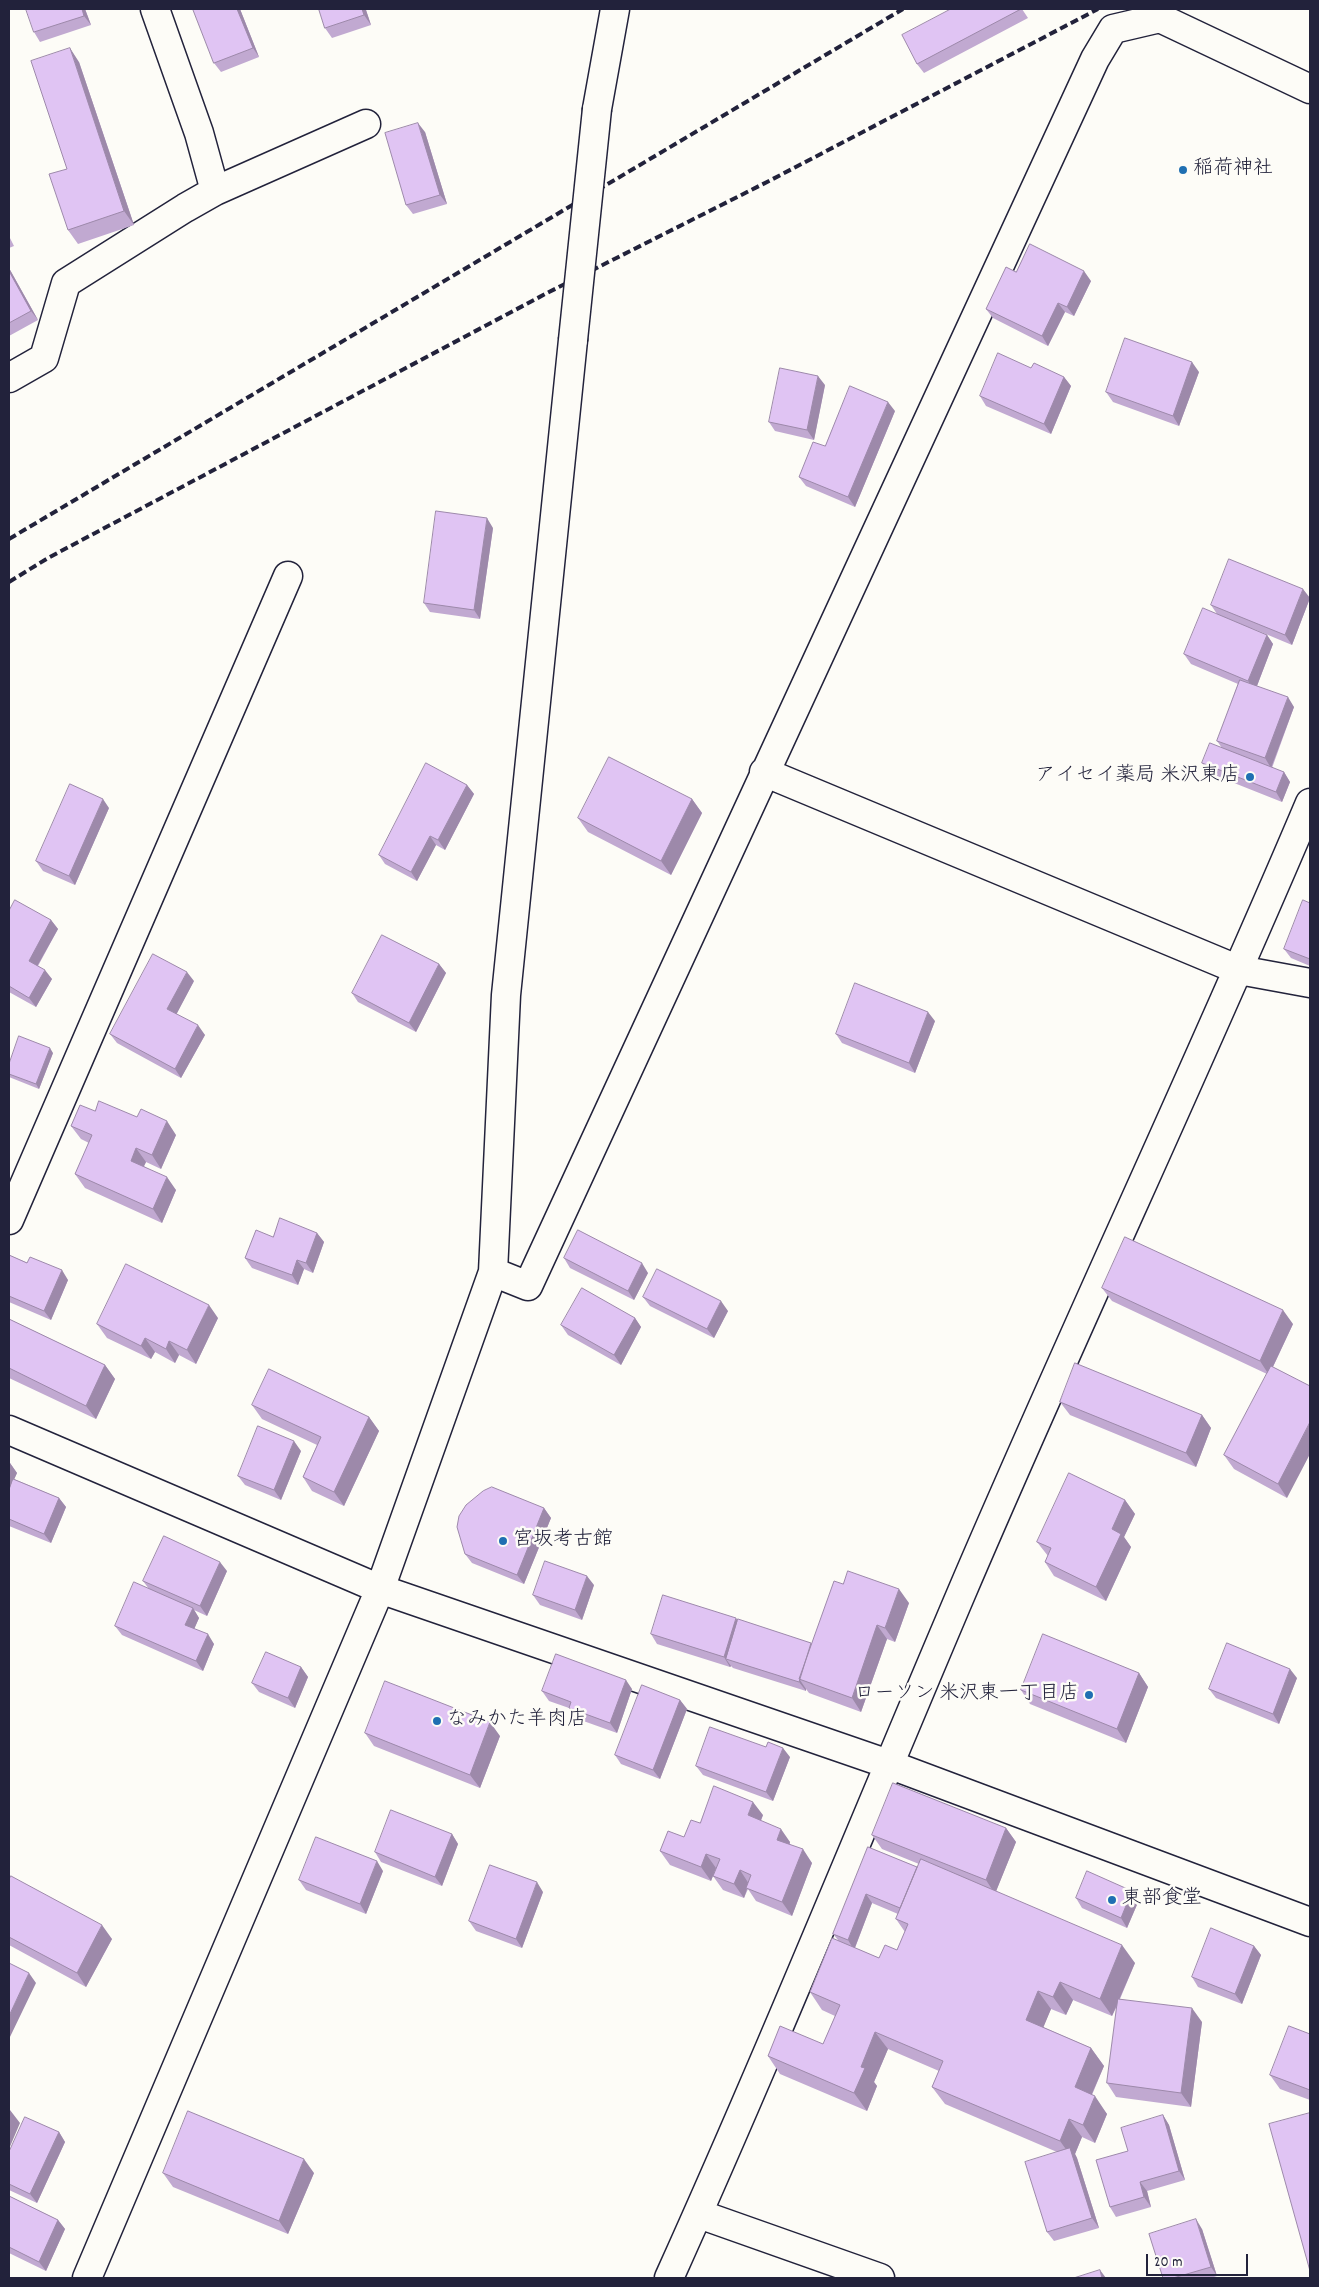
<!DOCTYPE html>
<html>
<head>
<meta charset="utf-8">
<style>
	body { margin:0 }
	#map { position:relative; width:1319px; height:2287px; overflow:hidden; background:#fdfcf7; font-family:Dekko,sans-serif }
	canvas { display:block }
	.frame { position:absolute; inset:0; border:10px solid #22223b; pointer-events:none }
	.scale { position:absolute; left:1146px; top:2254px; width:102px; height:22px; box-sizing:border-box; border:2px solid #22223b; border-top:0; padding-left:6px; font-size:15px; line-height:18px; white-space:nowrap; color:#22223b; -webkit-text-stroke:4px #fdfcf7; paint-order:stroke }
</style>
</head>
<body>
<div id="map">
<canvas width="1319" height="2287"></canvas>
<div class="frame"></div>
<div class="scale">20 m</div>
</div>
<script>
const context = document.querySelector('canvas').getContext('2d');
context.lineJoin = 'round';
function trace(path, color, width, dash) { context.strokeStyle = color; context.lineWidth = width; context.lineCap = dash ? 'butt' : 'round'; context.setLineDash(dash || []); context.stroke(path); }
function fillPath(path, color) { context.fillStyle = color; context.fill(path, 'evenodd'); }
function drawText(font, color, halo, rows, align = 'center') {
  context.font = font + ' Dekko,"Klee One",sans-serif'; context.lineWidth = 5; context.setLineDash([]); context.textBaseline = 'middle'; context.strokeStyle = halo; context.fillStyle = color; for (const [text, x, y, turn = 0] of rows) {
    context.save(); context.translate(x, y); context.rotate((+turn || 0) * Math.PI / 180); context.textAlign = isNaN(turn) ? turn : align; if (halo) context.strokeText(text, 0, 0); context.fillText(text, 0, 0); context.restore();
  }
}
const minor = new Path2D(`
	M597,109L615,9
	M215,191L366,124
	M9,378L44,358L66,283L185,208L215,191L199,133L155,9
	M764,772L1239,970L1310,983
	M9,1220L288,576
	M493,1272L528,1286L1095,59L1113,29L1160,18L1310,89
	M9,1430L380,1589L891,1765L1310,1922
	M699,2214L880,2278
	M87,2278L380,1589L493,1272L506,995L573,340
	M669,2278C771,2052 864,1822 961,1594C1074,1329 1198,1068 1310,803`);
const rail = new Path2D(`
	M9,539L903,9
	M9,582L48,558L549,292L769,181L1098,9`);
const minorBridge = new Path2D(`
	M573,340L597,109`);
const wall = new Path2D(`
	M85,9L91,25L40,42L34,32Z
	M193,9H240L259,57L221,72L214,63Z
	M319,9H369L366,10L371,25L332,38L325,28Z
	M951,9H1022L1028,18L924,73L917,64Z
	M79,62L134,225L78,244L68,230L67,169Z
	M425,132L447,204L413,214L406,205Z
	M9,236L14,246L9,248Z
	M9,268L38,320L9,336Z
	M1016,272L1091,281L1074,316L1065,312L1048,346L993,318L986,309Z
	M1199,372L1179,426L1113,402L1106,392Z
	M1064,377L1071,386L1051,434L986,406L980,396Z
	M825,385L814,440L775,431L769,422Z
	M895,411L855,507L806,486L799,477L825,446Z
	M493,528L480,619L430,612L424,603Z
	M1310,598L1292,645L1249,627L1267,635L1273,644L1257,686L1294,707L1272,768L1284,772L1290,782L1282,802L1209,773L1202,763L1222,748L1217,741L1238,684L1191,664L1184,654L1217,614L1211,605Z
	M467,785L474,794L445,850L436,845L417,881L385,864L379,855Z
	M692,799L702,813L671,875L588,832L578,818Z
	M109,808L75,885L43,871L36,861Z
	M1310,903V966L1291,958L1284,949Z
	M9,911L51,920L58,929L38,966L52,979L36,1007L9,992Z
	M439,964L446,973L416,1032L358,1002L352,993Z
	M194,981L176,1014L205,1035L181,1078L117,1043L110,1034Z
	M935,1021L915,1073L842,1043L836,1034Z
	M53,1053L39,1089L9,1077V1064Z
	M95,1111L176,1135L161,1169L146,1162L144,1166L176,1190L162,1223L85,1188L75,1174L89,1143L81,1139L71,1126Z
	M317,1233L324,1242L313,1273L304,1269L298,1285L252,1268L245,1258L273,1237Z
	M9,1255L68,1280L51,1320L9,1302Z
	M564,1258L648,1273L634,1300L570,1268Z
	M1102,1288L1293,1324L1273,1367L1287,1498L1234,1469L1224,1455L1267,1374L1112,1301Z
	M643,1297L728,1311L714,1338L650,1306Z
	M218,1318L196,1364L179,1355L175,1363L155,1352L151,1359L107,1338L97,1324Z
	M635,1318L641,1327L621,1365L568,1335L561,1325Z
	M9,1319L105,1365L115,1379L96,1419L9,1378Z
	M1060,1402L1202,1415L1211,1428L1196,1467L1070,1415Z
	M252,1405L369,1417L379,1431L344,1506L312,1491L303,1477L317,1445L262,1419Z
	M301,1451L281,1500L245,1485L238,1476Z
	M9,1462L10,1463L17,1473L14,1479L59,1498L66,1507L51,1543L9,1526Z
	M1125,1500L1135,1514L1124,1537L1131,1547L1106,1601L1054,1576L1045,1562L1048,1556L1037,1542Z
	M544,1508L551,1518L524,1584L472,1563L465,1554Z
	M227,1571L207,1616L194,1610L199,1618L194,1629L214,1644L203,1671L122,1635L115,1626L149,1589L143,1581Z
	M843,1584L909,1603L895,1642L887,1639L861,1712L809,1693L806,1689V1691L733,1668L731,1666L730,1667L657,1644L651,1634L738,1621L811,1643L812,1644Z
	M594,1585L582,1620L540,1605L533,1595Z
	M301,1667L308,1677L295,1708L259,1692L252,1683Z
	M1139,1673L1148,1687L1126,1743L1030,1704L1021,1690Z
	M1297,1678L1279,1724L1216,1698L1209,1689Z
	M632,1689L617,1733L575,1718L569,1708L549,1701L542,1691Z
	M680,1700L687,1709L660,1779L621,1764L615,1755Z
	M365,1733L500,1736L480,1788L374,1746Z
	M790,1757L773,1801L703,1775L696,1766Z
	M763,1815L761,1821L790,1842V1844L812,1863L792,1916L756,1901L748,1889L744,1898L723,1890L713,1876L716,1868L711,1881L670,1865L660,1851L684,1837L700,1823Z
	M1006,1828L1016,1842L996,1891L1135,1963L1120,1999L1202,2022L1191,2107L1116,2097L1107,2083L1117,2006L1112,2016L1073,2000L1066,2015L1051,2009L1043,2027L1091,2048L1104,2066L1092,2095L1107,2114L1095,2143L1082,2137L1075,2154L1077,2158L1099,2228L1054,2241L1047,2232L1057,2152L945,2104L932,2087L939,2071L888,2049L874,2082L877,2086L867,2111L780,2074L768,2056L823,2044L835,2016L822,2010L810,1992L838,1940L833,1934L868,1847L917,1867L919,1864L882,1849L872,1835ZM872,1903L898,1914L896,1919L905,1932L897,1950L879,1958L855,1948Z
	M452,1834L458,1844L442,1886L381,1862L375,1852Z
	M383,1871L366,1914L306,1890L299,1880Z
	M9,1880L112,1939L86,1987L9,1945Z
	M543,1892L522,1948L476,1931L469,1921Z
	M1076,1898L1139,1900L1127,1928L1082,1908Z
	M1254,1946L1261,1955L1242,2004L1198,1987L1192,1977Z
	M1310,2034V2100L1280,2089L1270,2075Z
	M1163,2115L1169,2125L1185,2180L1147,2191L1151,2207L1116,2217L1110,2207L1128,2151Z
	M59,2132L65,2142L37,2203L9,2190V2152Z
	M163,2173H314L288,2234L173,2187Z
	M9,2196L58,2220L65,2229L46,2271L9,2253Z
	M1202,2229L1217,2276L1211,2278H1163Z`);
const shadedWall = new Path2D(`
	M82,9H85L91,25L84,16Z
	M237,9H240L259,57L253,48Z
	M362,9H365L366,10L371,25L364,15Z
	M70,48L79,62L134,225L124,211Z
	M418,123L425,132L447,204L440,195Z
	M9,268L38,320L31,311L9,271Z
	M1084,271L1091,281L1074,316L1067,307Z
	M1058,303L1065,312L1048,346L1042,336Z
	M1192,362L1199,372L1179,426L1173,416Z
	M818,376L825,385L814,440L807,430Z
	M1064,377L1071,386L1051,434L1044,424Z
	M888,402L895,411L855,507L848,497Z
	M487,518L493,528L480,619L474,610Z
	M1303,589L1310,598L1292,645L1285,635Z
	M1267,635L1273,644L1255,691L1248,681Z
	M1288,697L1294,707L1271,768L1265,758Z
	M1284,772L1290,782L1282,802L1276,792Z
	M467,785L474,794L445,850L438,840Z
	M103,799L109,808L75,885L69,876Z
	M692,799L702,813L671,875L661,861Z
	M430,836L436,845L417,881L411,872Z
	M51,920L58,929L35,970L29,961Z
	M439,964L446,973L416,1032L409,1023Z
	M45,970L52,979L36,1007L29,998Z
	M187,972L194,981L174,1019L167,1009Z
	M928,1012L935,1021L915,1073L909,1063Z
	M198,1025L205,1035L181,1078L175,1069Z
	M50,1048L53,1053L39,1089L36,1084Z
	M167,1121L176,1135L161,1169L152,1155Z
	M136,1148L146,1162L140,1174L131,1161Z
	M167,1177L176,1190L162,1223L153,1209Z
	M317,1233L324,1242L313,1273L306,1263Z
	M297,1260L304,1269L298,1285L292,1275Z
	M642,1263L648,1273L634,1300L628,1291Z
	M62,1270L68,1280L51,1320L44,1311Z
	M721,1301L728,1311L714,1338L707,1329Z
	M209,1305L218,1318L196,1364L187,1350Z
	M1283,1310L1293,1324L1269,1375L1260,1361Z
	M635,1318L641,1327L621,1365L614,1355Z
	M145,1338L155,1352L151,1359L141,1346Z
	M169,1341L179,1355L175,1363L166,1349Z
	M105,1365L115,1379L96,1419L86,1406Z
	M1202,1415L1211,1428L1196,1467L1186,1453Z
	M369,1417L379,1431L344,1506L334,1492Z
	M1310,1422V1454L1287,1498L1278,1484Z
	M294,1441L301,1451L281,1500L274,1490Z
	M10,1463L17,1473L9,1491V1467Z
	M59,1498L66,1507L51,1543L44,1534Z
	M1125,1500L1135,1514L1124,1537L1131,1547L1106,1601L1096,1587L1112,1529Z
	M544,1508L551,1518L524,1584L517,1575Z
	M220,1562L227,1571L207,1616L200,1606Z
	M587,1576L594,1585L582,1620L575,1610Z
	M899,1589L909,1603L895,1642L885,1628Z
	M193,1608L199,1618L192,1634L185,1625Z
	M736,1618L742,1628L726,1659L731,1666L730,1667L724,1657Z
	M877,1625L887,1639L861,1712L852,1698Z
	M208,1634L214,1644L203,1671L196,1661Z
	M301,1667L308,1677L295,1708L288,1698Z
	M1290,1669L1297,1678L1279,1724L1273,1714Z
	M1139,1673L1148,1687L1126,1743L1117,1729Z
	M626,1680L632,1689L617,1733L610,1723Z
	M800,1680L806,1689V1691L799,1682Z
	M680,1700L687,1709L660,1779L653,1770Z
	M490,1722L500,1736L480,1788L470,1775Z
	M783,1748L790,1757L773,1801L766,1792Z
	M753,1802L763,1815L757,1829L748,1815Z
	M1006,1828L1016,1842L995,1894L986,1880Z
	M781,1829L790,1842L786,1853L777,1840Z
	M452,1834L458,1844L442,1886L435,1877Z
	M803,1849L812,1863L792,1916L782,1902Z
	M706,1854L716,1868L711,1881L701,1867Z
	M377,1861L383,1871L366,1914L360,1904Z
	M740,1870L749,1884L746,1888L747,1889L744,1898L734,1884Z
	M537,1882L543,1892L522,1948L516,1939Z
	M1132,1891L1139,1900L1127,1928L1121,1918Z
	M866,1894L872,1903L854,1950L848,1940Z
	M102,1925L112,1939L86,1987L77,1973Z
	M1122,1945L1135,1963L1112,2016L1100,1999Z
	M1254,1946L1261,1955L1242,2004L1235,1994Z
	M29,1973L36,1983L9,2039V2016Z
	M1060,1982L1073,2000L1066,2015L1053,1997Z
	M1038,1991L1051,2009L1039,2038L1026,2020Z
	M1192,2008L1202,2022L1191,2107L1181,2093Z
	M875,2032L888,2049L874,2082L877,2086L867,2111L854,2093L861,2067Z
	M1091,2048L1104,2066L1087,2105L1075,2087Z
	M1095,2096L1107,2114L1095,2143L1083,2125Z
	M10,2110L20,2123L9,2149V2113Z
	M1163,2115L1169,2125L1185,2180L1179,2171Z
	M1069,2119L1082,2137L1075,2154L1077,2158L1099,2228L1092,2218L1073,2159L1060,2141Z
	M59,2132L65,2142L37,2203L30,2194Z
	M304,2159L314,2173L288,2234L279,2221Z
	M1140,2182L1147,2191L1151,2207L1144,2197Z
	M1196,2219L1202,2229L1217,2276L1211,2267Z
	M58,2220L65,2229L46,2271L39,2262Z
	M1100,2270L1106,2278H1102Z`);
const building = new Path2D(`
	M26,9H82L84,16L34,32Z
	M193,9H237L253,48L214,63Z
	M319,9H362L364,15L325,28Z
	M951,9H1021L917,64L902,35Z
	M70,48L124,211L68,230L49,174L67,169L31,61Z
	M418,123L440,195L406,205L385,133Z
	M1030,244L1084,271L1067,307L1058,303L1042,336L986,309L1006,267L1016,272Z
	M9,271L31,311L9,323Z
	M1125,338L1192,362L1173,416L1106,392Z
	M998,353L1031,368L1034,363L1064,377L1044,424L980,396Z
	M780,368L818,376L807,430L769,422Z
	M850,386L888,402L848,497L799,477L813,442L825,446Z
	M436,511L487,518L474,610L424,603Z
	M1229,559L1303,589L1285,635L1211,605Z
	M1203,608L1267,635L1248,681L1184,654Z
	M1240,680L1288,697L1265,758L1217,741Z
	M1210,743L1284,772L1276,792L1202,763Z
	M609,757L692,799L661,861L578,818Z
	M426,763L467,785L438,840L430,836L411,872L379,855Z
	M70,784L103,799L69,876L36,861Z
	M15,900L51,920L29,961L45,970L29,998L9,986V911Z
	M1303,900L1310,903V959L1284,949Z
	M382,935L439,964L409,1023L352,993Z
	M153,954L187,972L167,1009L198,1025L175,1069L110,1034Z
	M855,983L928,1012L909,1063L836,1034Z
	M19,1036L50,1048L36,1084L9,1074V1064Z
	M99,1101L137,1117L141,1109L167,1121L152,1155L136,1148L131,1161L167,1177L153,1209L75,1174L92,1135L71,1126L80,1105L95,1111Z
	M280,1218L317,1233L306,1263L297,1260L292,1275L245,1258L256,1230L273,1237Z
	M578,1230L642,1263L628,1291L564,1258Z
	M1125,1237L1283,1310L1260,1361L1102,1288Z
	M9,1255L27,1263L30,1257L62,1270L44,1311L9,1296Z
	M126,1264L209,1305L187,1350L169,1341L166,1349L145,1338L141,1346L97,1324Z
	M657,1269L721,1301L707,1329L643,1297Z
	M582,1288L635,1318L614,1355L561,1325Z
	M9,1319L105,1365L86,1406L9,1368Z
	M1075,1363L1202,1415L1186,1453L1060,1402Z
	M1271,1366L1310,1386V1422L1278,1484L1224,1455Z
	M269,1369L369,1417L334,1492L303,1477L321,1437L252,1405Z
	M258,1426L294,1441L274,1490L238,1476Z
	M1069,1473L1125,1500L1112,1529L1121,1534L1096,1587L1045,1562L1051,1548L1037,1542Z
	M13,1479L59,1498L44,1534L9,1519V1490Z
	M492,1487L544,1508L517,1575L465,1554L457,1527L459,1516L466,1505L483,1491Z
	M164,1536L220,1562L200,1606L143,1581Z
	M545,1561L587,1576L575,1610L533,1595Z
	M848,1571L899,1589L885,1628L877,1625L852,1698L799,1679L834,1581L843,1584Z
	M134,1582L193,1608L185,1625L208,1634L196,1661L115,1626Z
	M663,1595L736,1618L724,1657L651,1634Z
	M738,1619L811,1643L799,1682L726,1659Z
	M1043,1634L1139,1673L1117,1729L1021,1690Z
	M1227,1643L1290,1669L1273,1714L1209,1689Z
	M266,1652L301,1667L288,1698L252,1683Z
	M556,1654L626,1680L610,1723L569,1708L571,1702L542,1691Z
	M385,1681L490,1722L470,1775L365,1733Z
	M642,1685L680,1700L653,1770L615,1755Z
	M710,1727L766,1747L768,1742L783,1748L766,1792L696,1766Z
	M893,1783L1006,1828L986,1880L872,1835Z
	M714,1786L753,1802L748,1815L781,1829L777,1840L803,1849L782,1902L746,1888L751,1875L740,1870L734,1884L713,1876L720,1859L706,1854L701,1867L660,1851L668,1831L684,1837L691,1820L700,1823Z
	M391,1810L452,1834L435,1877L375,1852Z
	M316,1837L377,1861L360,1904L299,1880Z
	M868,1847L917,1867L900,1908L866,1894L848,1940L833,1934Z
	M921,1859L1122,1945L1100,1999L1060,1982L1053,1997L1038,1991L1026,2020L1091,2048L1075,2087L1095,2096L1083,2125L1069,2119L1060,2141L932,2087L943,2061L875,2032L861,2067L865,2068L854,2093L768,2056L780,2026L823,2044L840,2005L810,1992L832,1938L879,1958L885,1945L897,1950L908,1924L896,1919Z
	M490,1865L537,1882L516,1939L469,1921Z
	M1087,1871L1132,1891L1121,1918L1076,1898Z
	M11,1876L102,1925L77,1973L9,1937V1880Z
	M1211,1928L1254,1946L1235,1994L1192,1977Z
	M9,1963L29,1973L9,2016Z
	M1118,1999L1192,2008L1181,2093L1107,2083Z
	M1289,2026L1310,2034V2090L1270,2075Z
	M188,2111L304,2159L279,2221L163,2173Z
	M1310,2113V2271L1269,2124Z
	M1163,2115L1179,2171L1140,2182L1144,2197L1110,2207L1096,2160L1128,2151L1121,2128Z
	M25,2117L59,2132L30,2194L9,2184V2152Z
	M1070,2148L1092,2218L1047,2232L1025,2162Z
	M9,2196L58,2220L39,2262L9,2247Z
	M1196,2219L1211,2267L1173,2278H1163L1149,2234Z
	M1100,2270L1102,2278H1074Z`);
const markers = [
	[1183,170,5,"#1f6fb2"],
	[1250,777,5,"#1f6fb2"],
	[503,1541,5,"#1f6fb2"],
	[1089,1695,5,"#1f6fb2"],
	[437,1721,5,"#1f6fb2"],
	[1112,1900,5,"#1f6fb2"]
];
const poiNames = [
	["稲荷神社",1193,170],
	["アイセイ薬局 米沢東店",1240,777,"right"],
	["宮坂考古館",513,1541],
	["ローソン 米沢東一丁目店",1079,1695,"right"],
	["なみかた羊肉店",447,1721],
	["東部食堂",1122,1900]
];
trace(minor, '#22223b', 31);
trace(minor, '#fdfcf7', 28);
trace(rail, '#22223b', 4, [8, 4]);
trace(minorBridge, '#22223b', 31, []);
trace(minorBridge, '#fdfcf7', 28);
fillPath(wall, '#c1a9d1');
fillPath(shadedWall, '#9d89aa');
fillPath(building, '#e0c4f3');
trace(building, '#9d89aa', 1);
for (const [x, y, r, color] of markers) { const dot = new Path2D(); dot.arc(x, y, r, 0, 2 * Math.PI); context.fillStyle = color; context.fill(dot); trace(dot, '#fdfcf7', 2); }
drawText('20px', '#22223b', '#fdfcf7', poiNames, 'left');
</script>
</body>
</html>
